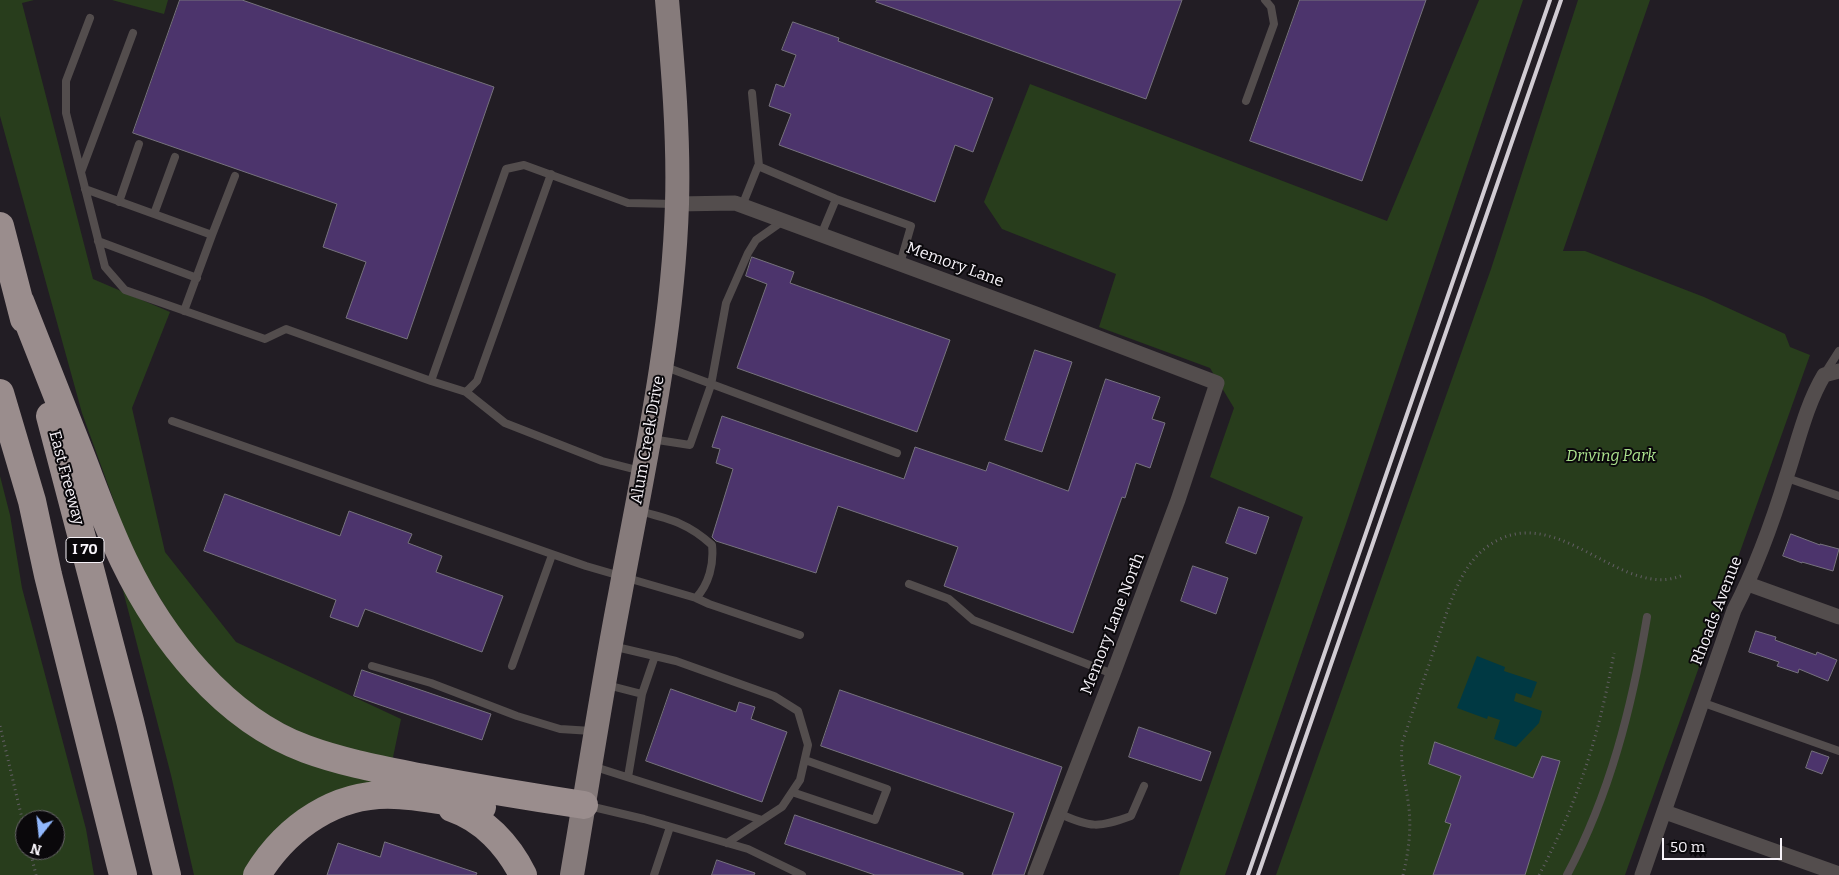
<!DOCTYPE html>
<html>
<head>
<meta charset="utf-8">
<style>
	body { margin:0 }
	#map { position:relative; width:1839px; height:875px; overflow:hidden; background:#221d24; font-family:Bitter,serif }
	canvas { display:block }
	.north { position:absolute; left:15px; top:810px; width:50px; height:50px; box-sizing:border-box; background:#0a080b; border:1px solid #69666a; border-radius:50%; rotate:196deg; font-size:14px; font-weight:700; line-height:20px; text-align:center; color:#f7f3f9 }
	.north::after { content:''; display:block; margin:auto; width:18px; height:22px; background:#91b8fd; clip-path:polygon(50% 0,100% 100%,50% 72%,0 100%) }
	.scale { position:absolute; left:1662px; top:838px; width:120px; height:22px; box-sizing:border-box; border:2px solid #f7f3f9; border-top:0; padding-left:6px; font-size:15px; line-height:18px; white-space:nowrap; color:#f7f3f9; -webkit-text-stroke:4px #0a080b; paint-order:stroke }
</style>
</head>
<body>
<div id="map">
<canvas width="1839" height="875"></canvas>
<div class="north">N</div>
<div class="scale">50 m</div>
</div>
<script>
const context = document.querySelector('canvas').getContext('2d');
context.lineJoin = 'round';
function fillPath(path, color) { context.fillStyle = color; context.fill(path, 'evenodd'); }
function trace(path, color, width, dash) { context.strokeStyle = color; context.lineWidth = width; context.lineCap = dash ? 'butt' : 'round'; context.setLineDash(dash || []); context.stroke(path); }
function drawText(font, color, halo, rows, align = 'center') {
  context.font = font + ' Bitter,serif'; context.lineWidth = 4; context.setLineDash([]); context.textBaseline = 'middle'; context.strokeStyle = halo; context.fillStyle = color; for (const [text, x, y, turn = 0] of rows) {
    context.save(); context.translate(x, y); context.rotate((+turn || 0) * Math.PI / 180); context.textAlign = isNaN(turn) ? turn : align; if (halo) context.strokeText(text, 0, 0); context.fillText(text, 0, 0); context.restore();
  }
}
const green = new Path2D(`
	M0,0H34L22,3L93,279L170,312L132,408L165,552L236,642L401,719L392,762L331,749L248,705L185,639L133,554L82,413L0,116Z
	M112,0H168L164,14Z
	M1479,0H1523L1345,527L1225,875H1179L1303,517L1210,477L1234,408L1210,368L1099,327L1116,274L1002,229L984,202L1030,84L1387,221Z
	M1578,0H1650L1563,251H1585L1704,297L1785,334L1790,347L1810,355L1625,875H1276L1491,269Z
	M0,476L10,515L22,588L86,829L94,875H0ZM25,820H55V850H25Z
	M120,579L213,700L387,781L369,789L249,875H194L171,775Z`);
const water = new Path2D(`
	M1477,656L1505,667L1504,671L1537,682L1531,698L1516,693L1514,701L1542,711L1539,723L1516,747L1494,739L1500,720L1488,716L1487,719L1457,708Z`);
const building = new Path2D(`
	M180,0H242L494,87L407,339L346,318L366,262L323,247L337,204L133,133Z
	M877,0H1182L1146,99L876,2Z
	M1300,0H1426L1362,181L1250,141Z
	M793,22L839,38L838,41L993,98L973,152L955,145L935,202L779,145L791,114L769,106L776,84L784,87L796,55L782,50Z
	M752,257L794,272L790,283L950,340L917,432L737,368L767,284L746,276Z
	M1035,350L1072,362L1042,452L1005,440Z
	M1106,379L1160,397L1152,419L1165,423L1150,468L1136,463L1125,498L1122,497L1073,633L944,586L958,547L838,506L816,573L716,541L712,537L733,469L716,463L720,449L712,447L722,416L904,479L915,447L986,471L989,462L1068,491Z
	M225,494L340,536L349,511L412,534L408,543L442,556L436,572L503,596L482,652L365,609L358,627L330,617L336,600L204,551Z
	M1239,507L1269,517L1256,554L1226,543Z
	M1791,534L1820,545V544L1839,549L1833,571L1802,562V563L1783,556Z
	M1193,566L1228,578L1216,614L1181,601Z
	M1756,631L1776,637L1775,640L1816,655L1817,652L1837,660L1828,681L1799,669L1798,673L1777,666L1779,662L1749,652Z
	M362,670L491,714L482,740L354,696Z
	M671,689L736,712L739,702L755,707L751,719L787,732L762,802L646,761Z
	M840,690L1062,767L1024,875H992L1014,813L821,746Z
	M1139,727L1211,752L1201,781L1129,757Z
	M1435,742L1533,778L1542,756L1560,761L1525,875H1433L1451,824L1445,822L1461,776L1429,764Z
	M1812,751L1829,757L1822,774L1806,768Z
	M795,815L963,873V875H875L785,844Z
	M385,842L477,873L476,875H327L338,843L380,857Z
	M717,860L755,873L754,875H712Z`);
const path = new Path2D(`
	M0,726L25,831
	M30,850L36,875
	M1403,875C1409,850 1412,826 1408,801C1405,779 1400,767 1402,743L1449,606C1460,578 1471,553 1500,539C1564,509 1625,601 1683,575
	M1539,875C1579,800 1599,735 1614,653`);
const lane = new Path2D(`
	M90,18L66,81V113L105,267L125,290L265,339L286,329L431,381L506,169L524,165L628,203L675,204
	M752,93L759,166
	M1246,101L1274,24L1271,7L1265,0
	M81,172L133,33
	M85,189L212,235L184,311
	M119,202L139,144
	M742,206L758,166L836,199L911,226L900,264
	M154,214L175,157
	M212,235L235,176
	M821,235L836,199
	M98,241L197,278
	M663,366L897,453
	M1825,373L1839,351
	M431,381L466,392L477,381L551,174
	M466,392L505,423L602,461L641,471
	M172,421L586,566L696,598C709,584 714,564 712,545C688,523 670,519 639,511
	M651,439L690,445L711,385L726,303L748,253L756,240L783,221
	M1787,478L1839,496
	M909,584L949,599L973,620L1113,674
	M696,598L709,604L800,635
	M612,646L676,661L774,696L798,711L808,745L800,780L782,807L727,843
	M372,666L431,683L517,716L560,729L592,731
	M512,666L552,555
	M607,685L642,694L655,656
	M1701,702L1839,751
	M592,766L762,820
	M628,777L642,694
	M792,792L875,820L887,789L805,760
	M589,806L644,819L748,849L802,875
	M1058,813C1091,828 1098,828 1131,816L1144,786
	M654,875L670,827
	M1567,875C1610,794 1632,707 1647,617`);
const street = new Path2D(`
	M677,204L735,203L1036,314L1217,383L1178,500L1113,674L1035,875
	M1748,584L1839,617
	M1665,812L1839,874
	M1642,875L1734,610C1756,568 1773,521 1787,475C1798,442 1806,405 1824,375L1839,371`);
const primary = new Path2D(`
	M572,875C588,782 602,688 620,595C644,466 673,336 677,204C679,136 673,68 667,0`);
const highway = new Path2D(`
	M0,226L24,319
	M20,301C40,352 60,402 80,453C94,489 107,526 124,561C161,638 224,719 306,749C344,763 384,770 424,778C477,788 531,797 584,805
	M0,393L32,501L48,575L123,875
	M50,416L130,721L167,875
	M452,808C484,819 508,845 523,875
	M257,875C287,826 337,792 395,795C424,796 454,803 482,807`);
const rail = new Path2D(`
	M1248,875L1550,0
	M1258,875L1561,0`);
const shields = [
	[85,550,38]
];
const shieldNames = [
	["I 70",85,550]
];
const streetNames = [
	["Memory Lane",955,265,20],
	["Alum Creek Drive",648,440,-80],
	["East Freeway",66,478,75],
	["Rhoads Avenue",1717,611,-69],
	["Memory Lane North",1113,624,-69]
];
const parkNames = [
	["Driving Park",1611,457]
];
fillPath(green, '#283d1c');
fillPath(water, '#003943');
fillPath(building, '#4c346c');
trace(building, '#76727d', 1);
trace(path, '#645f66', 3, [1, 4]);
trace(lane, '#534d4d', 8);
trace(street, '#534d4d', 15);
trace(primary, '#867b7b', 24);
trace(highway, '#9a8d8d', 28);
trace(rail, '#d1ccd3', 4);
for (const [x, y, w] of shields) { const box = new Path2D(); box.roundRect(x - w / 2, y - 12.5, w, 25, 4); context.fillStyle = '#0a080b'; context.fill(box); trace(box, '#f7f3f9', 1); }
drawText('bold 15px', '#f7f3f9', null, shieldNames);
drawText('16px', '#f7f3f9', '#0a080b', streetNames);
drawText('italic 16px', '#ace28e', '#0a080b', parkNames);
</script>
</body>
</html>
